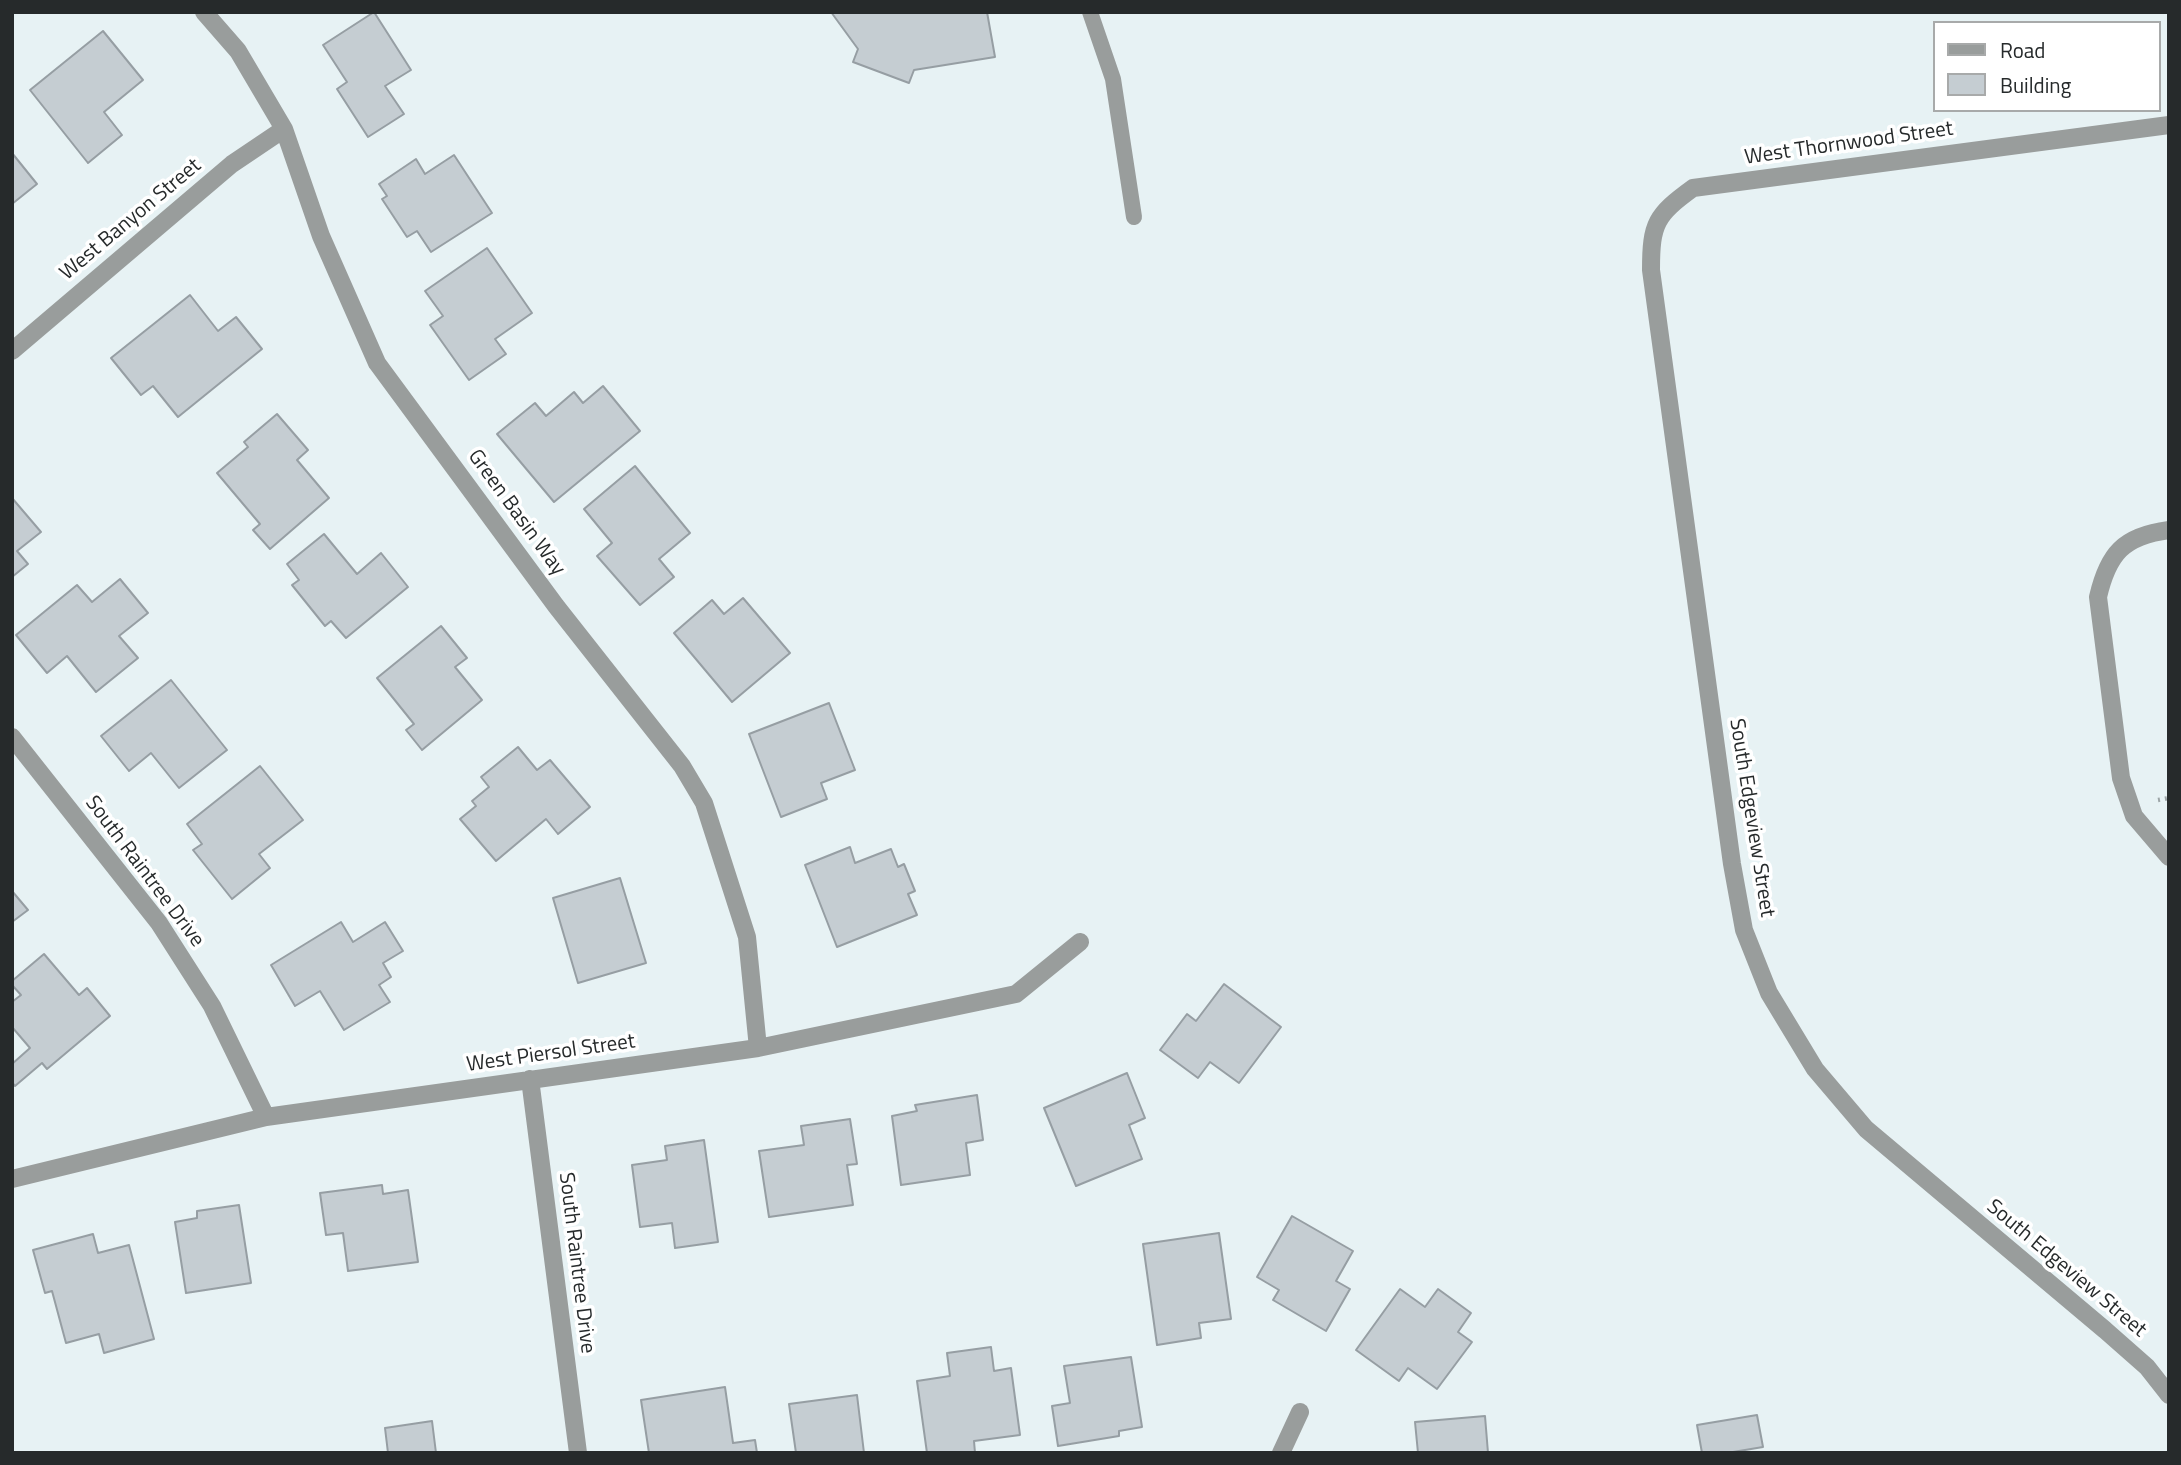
<!DOCTYPE html>
<html>
<head>
<meta charset="utf-8">
<style>
	body { margin:0 }
	#map { position:relative; width:2181px; height:1465px; overflow:hidden; background:#e7f2f4; font-family:"Titillium Web",sans-serif }
	canvas { display:block }
	.frame { position:absolute; inset:0; border:14px solid #262a2b; pointer-events:none }
	.legend { position:absolute; left:1933px; top:21px; width:228px; height:91px; box-sizing:border-box; background:#fff; border:2px solid #a8aaaa; margin:0; padding:9px 12px; list-style:none; font-size:21px; color:#262a2b }
	.legend li { display:flex; align-items:center; gap:14px; height:35px }
	.legend b { width:35px; border:2px solid #a8aaaa }
</style>
</head>
<body>
<div id="map">
<canvas width="2181" height="1465"></canvas>
<div class="frame"></div>
<ul class="legend">
<li><b style="height:9px;background:#999d9c"></b>Road</li>
<li><b style="height:19px;background:#c5cdd2"></b>Building</li>
</ul>
</div>
<script>
const context = document.querySelector('canvas').getContext('2d');
context.lineJoin = 'round';
function fillPath(path, color) { context.fillStyle = color; context.fill(path, 'evenodd'); }
function trace(path, color, width, dash) { context.strokeStyle = color; context.lineWidth = width; context.lineCap = dash ? 'butt' : 'round'; context.setLineDash(dash || []); context.stroke(path); }
function drawText(font, color, halo, rows, align = 'center') {
  context.font = font + ' "Titillium Web",sans-serif'; context.lineWidth = 7; context.setLineDash([]); context.textBaseline = 'middle'; context.strokeStyle = halo; context.fillStyle = color; for (const [text, x, y, turn = 0] of rows) {
    context.save(); context.translate(x, y); context.rotate((+turn || 0) * Math.PI / 180); context.textAlign = isNaN(turn) ? turn : align; if (halo) context.strokeText(text, 0, 0); context.fillText(text, 0, 0); context.restore();
  }
}
const building = new Path2D(`
	M374,12L411,70L385,86L404,114L368,137L337,89L347,82L323,45Z
	M831,12H987L995,57L914,70L909,83L853,62L858,49Z
	M103,31L143,80L104,112L122,135L88,163L30,90Z
	M12,153L37,184L12,204Z
	M454,155L492,213L431,252L417,231L407,237L382,199L387,196L379,184L416,159L425,174Z
	M487,248L532,313L495,339L506,354L469,380L430,325L443,316L425,291Z
	M190,295L218,331L236,317L262,349L178,417L153,386L141,395L111,358Z
	M603,386L640,431L554,502L497,434L535,403L546,416L574,392L583,403Z
	M277,414L308,450L297,460L329,498L270,549L253,530L260,524L217,473L248,447L244,442Z
	M635,466L690,533L659,559L674,577L640,605L597,556L612,543L584,509Z
	M12,498L41,532L17,551L28,564L12,577Z
	M324,534L357,574L381,553L408,587L346,638L331,621L325,626L292,585L299,580L287,564Z
	M120,579L148,613L119,636L138,658L96,692L67,656L47,673L16,635L77,585L92,602Z
	M743,598L790,653L732,702L674,633L712,600L724,614Z
	M441,626L467,658L455,667L482,700L422,750L406,730L414,724L377,678Z
	M171,680L227,750L179,788L151,753L129,771L101,736Z
	M829,703L855,770L821,783L827,799L781,817L749,734Z
	M518,747L537,770L550,760L590,807L558,834L546,819L496,861L460,819L476,806L472,801L489,787L481,777Z
	M260,766L303,820L259,854L270,868L232,899L193,850L202,844L187,824Z
	M850,847L855,863L891,849L898,867L904,864L915,891L908,894L917,915L837,947L805,865Z
	M620,878L646,963L578,983L553,898Z
	M12,891L28,910L12,922Z
	M341,922L353,942L385,922L403,951L383,963L391,977L379,985L390,1002L344,1030L320,991L295,1006L271,965Z
	M44,954L79,995L87,988L110,1016L47,1069L42,1063L15,1086L12,1082V1064L30,1048L12,1027V1002L21,995L12,985V981Z
	M1224,984L1281,1027L1239,1083L1210,1062L1198,1078L1160,1050L1187,1014L1196,1021Z
	M1127,1073L1145,1118L1129,1125L1142,1159L1076,1186L1044,1108Z
	M977,1095L983,1140L966,1143L970,1175L901,1185L892,1116L917,1111L915,1105Z
	M850,1119L857,1164L847,1165L853,1205L769,1217L759,1151L804,1145L801,1126Z
	M704,1140L718,1242L675,1248L672,1223L640,1227L632,1165L667,1160L665,1146Z
	M382,1185L383,1194L408,1190L418,1262L348,1271L343,1233L326,1235L320,1193Z
	M239,1205L251,1283L186,1293L175,1222L197,1218V1211Z
	M1292,1216L1353,1251L1336,1281L1350,1289L1326,1331L1273,1300L1279,1290L1257,1277Z
	M1219,1233L1231,1319L1199,1323L1201,1338L1157,1345L1143,1244Z
	M93,1234L98,1253L129,1245L154,1339L104,1353L99,1334L66,1343L52,1291L45,1293L33,1250Z
	M1400,1289L1425,1307L1438,1289L1471,1313L1458,1332L1472,1342L1437,1389L1408,1368L1399,1381L1356,1350Z
	M991,1347L994,1371L1011,1368L1020,1435L974,1441L975,1453H927L917,1381L950,1376L947,1353Z
	M1131,1357L1142,1427L1119,1431V1436L1058,1446L1052,1406L1070,1403L1064,1366Z
	M725,1387L733,1443L755,1440L757,1453H649L641,1400Z
	M857,1395L864,1453H796L789,1404Z
	M1757,1415L1763,1447L1727,1453H1702L1697,1425Z
	M1485,1416L1488,1453H1418L1415,1422Z
	M432,1421L436,1453H388L385,1428Z`);
const path = new Path2D(`
	M2158,800L2169,798`);
const service = new Path2D(`
	M1090,12L1113,79L1134,217`);
const minor = new Path2D(`
	M204,12L238,51L284,129L321,236L377,363L556,606L682,766L704,803L747,937L758,1048
	M2169,125L1693,188C1656,215 1651,223 1651,270L1732,864L1744,930L1769,993L1815,1069L1866,1129L2105,1330L2147,1367L2169,1395
	M12,351L232,164L284,129
	M2169,530C2123,536 2108,554 2098,597L2121,778L2134,816L2169,857
	M12,737L159,923L212,1006L266,1117
	M530,1079L578,1453
	M12,1179L266,1117L758,1048L1016,994L1080,942
	M1281,1453L1300,1412`);
const streetNames = [
	["West Thornwood Street",1849,144,-8],
	["West Banyon Street",131,220,-40],
	["Green Basin Way",516,513,54],
	["South Edgeview Street",1751,818,81],
	["South Raintree Drive",144,872,53],
	["West Piersol Street",551,1054,-8],
	["South Raintree Drive",576,1263,83],
	["South Edgeview Street",2066,1269,40]
];
fillPath(building, '#c5cdd2');
trace(building, '#969ea3', 2);
trace(path, '#9da5a7', 4.5, [2, 5]);
trace(service, '#999d9c', 16);
trace(minor, '#999d9c', 18);
drawText('21px', '#262a2b', '#fff', streetNames);
</script>
</body>
</html>
